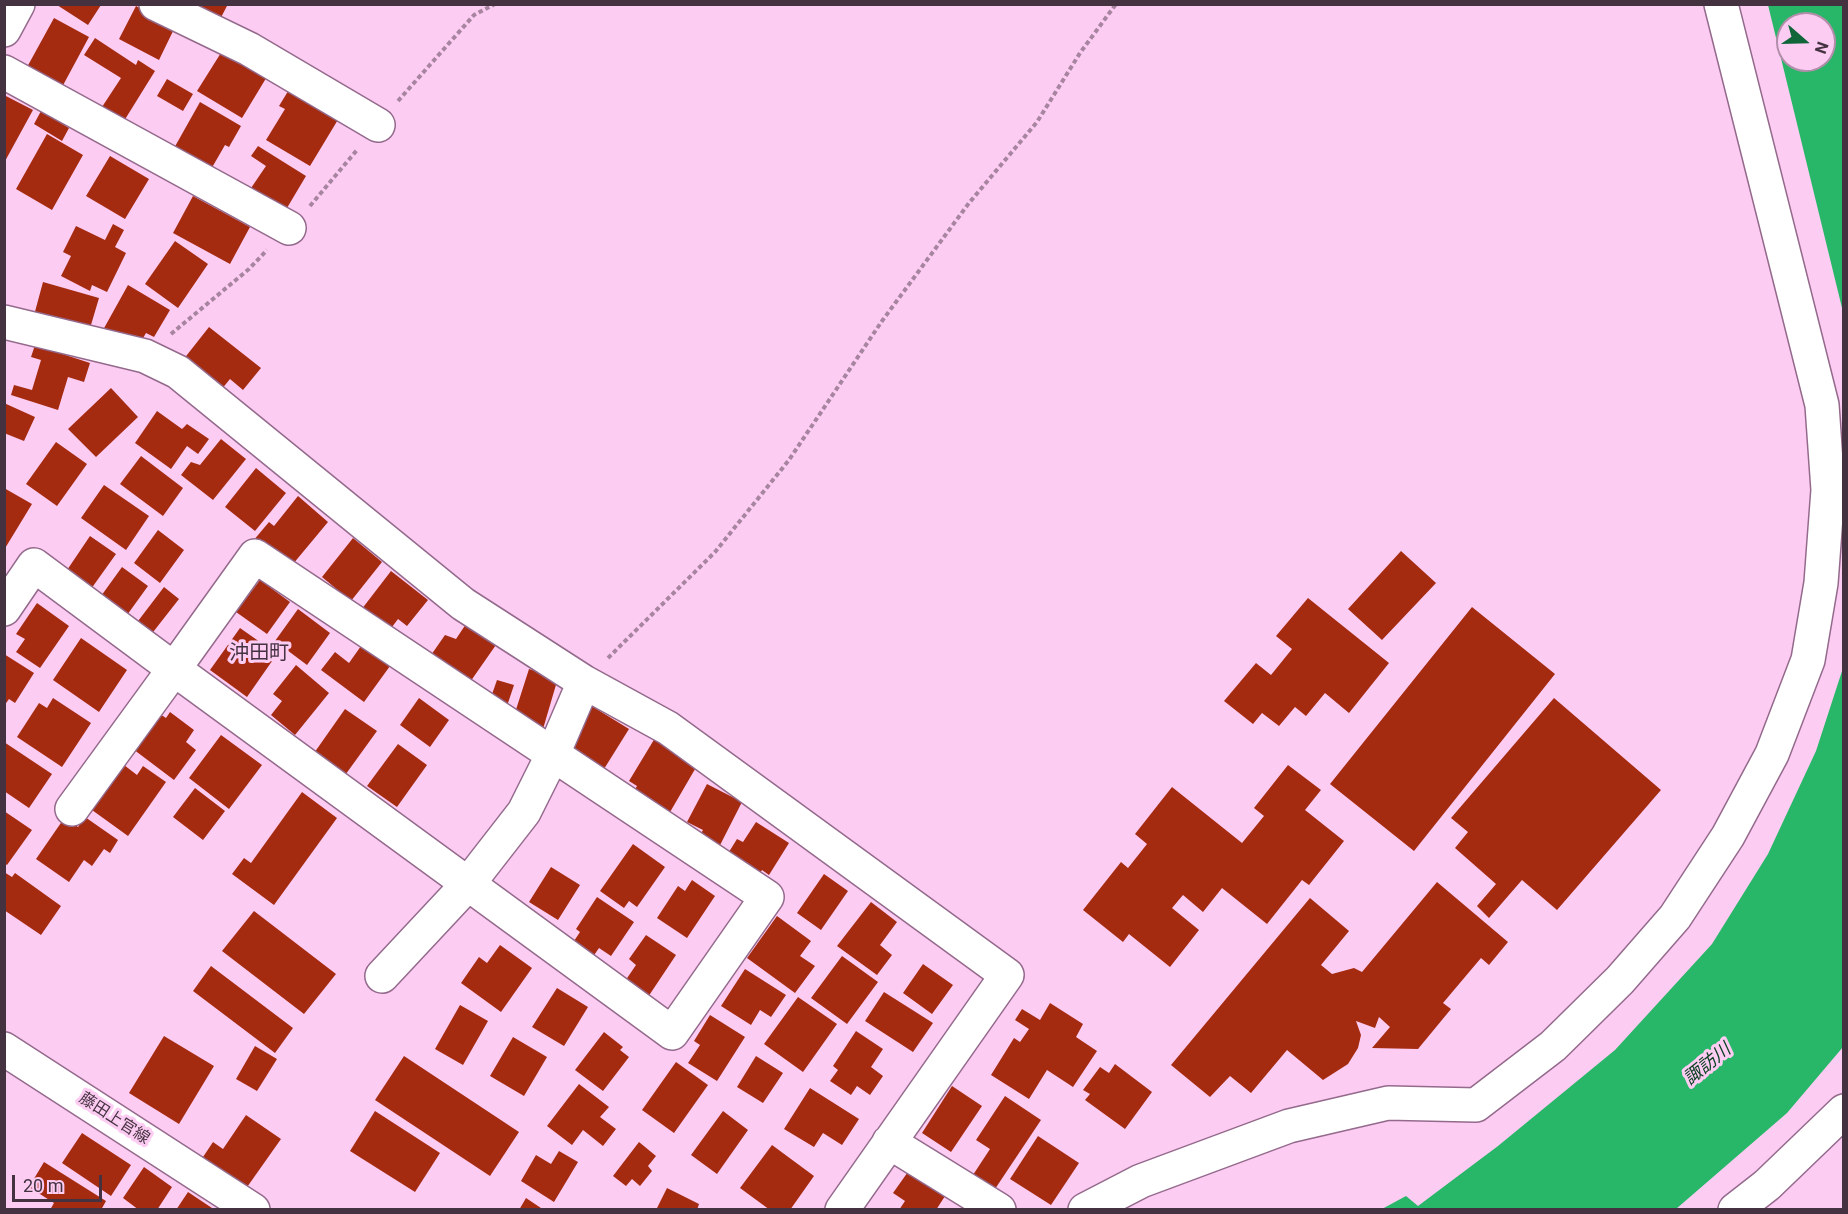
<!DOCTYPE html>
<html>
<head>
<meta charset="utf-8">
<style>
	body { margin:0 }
	#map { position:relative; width:1848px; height:1214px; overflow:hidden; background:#fcccf2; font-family:Roboto,sans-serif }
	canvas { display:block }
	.frame { position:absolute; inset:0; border:6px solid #453241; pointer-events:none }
	.north { position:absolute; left:1776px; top:12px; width:60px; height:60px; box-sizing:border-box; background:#fcccf2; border:2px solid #b38eab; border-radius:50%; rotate:110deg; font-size:16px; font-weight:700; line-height:24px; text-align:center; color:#453241 }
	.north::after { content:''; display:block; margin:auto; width:21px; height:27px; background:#106638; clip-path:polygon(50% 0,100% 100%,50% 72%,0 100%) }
	.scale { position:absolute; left:12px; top:1175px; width:90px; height:27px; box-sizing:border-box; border:3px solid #453241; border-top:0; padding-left:8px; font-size:18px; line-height:21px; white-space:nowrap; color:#453241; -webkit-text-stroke:4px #fcccf2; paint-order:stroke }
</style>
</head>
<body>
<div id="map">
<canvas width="1848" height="1214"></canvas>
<div class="frame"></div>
<div class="north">N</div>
<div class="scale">20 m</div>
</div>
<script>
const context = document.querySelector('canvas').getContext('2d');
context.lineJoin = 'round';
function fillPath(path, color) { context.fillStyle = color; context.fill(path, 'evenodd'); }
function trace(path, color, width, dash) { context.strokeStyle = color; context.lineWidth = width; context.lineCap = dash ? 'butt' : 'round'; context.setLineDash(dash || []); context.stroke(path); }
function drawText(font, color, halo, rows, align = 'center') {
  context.font = font + ' Roboto,"Noto Sans JP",sans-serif'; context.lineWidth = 6; context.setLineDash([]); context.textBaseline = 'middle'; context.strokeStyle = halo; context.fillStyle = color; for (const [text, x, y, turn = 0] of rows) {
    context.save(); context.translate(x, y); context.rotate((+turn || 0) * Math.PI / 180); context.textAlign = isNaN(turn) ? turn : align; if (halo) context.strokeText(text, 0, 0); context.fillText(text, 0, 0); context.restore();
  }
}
const water = new Path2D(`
	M1768,5H1843V312ZM1788,24H1824V60H1788Z
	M1843,668V1047L1787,1113L1676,1209H1382L1406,1196L1418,1206L1498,1146L1615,1050L1712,944L1768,854L1816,751Z`);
const building = new Path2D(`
	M191,4H228L216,27Z
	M57,5H101L88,25Z
	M136,6L175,27L159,60L119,39Z
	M54,18L89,37L61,89L26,69Z
	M95,38L136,65L138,60L155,71L124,121L102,107L121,78L84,55Z
	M224,48L268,75L242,118L197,91Z
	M167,79L193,94L183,111L157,96Z
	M290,88L339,118L310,166L266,140L285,109L279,106Z
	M4,95L33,110L4,163Z
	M200,102L241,126L229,147L225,145L210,171L173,150Z
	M41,111L69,128L62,141L34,124Z
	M47,134L83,155L52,210L16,189Z
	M258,146L306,176L284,213L249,191L266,166L251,156Z
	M110,156L149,179L125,219L86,196Z
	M193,196L250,227L230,264L173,233Z
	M113,224L124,230L115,247L126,253L107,292L92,285L90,291L61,276L71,256L63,252L76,226L105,240Z
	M175,241L208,264L178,308L145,284Z
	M43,282L99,298L88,335L33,319Z
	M128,285L170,310L154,337L146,333L136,350L103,330Z
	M209,327L261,368L243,390L230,379L221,390L183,360Z
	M35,345L90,363L84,382L68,377L58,410L11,395L14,385L32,390L41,360L31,357Z
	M111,388L138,417L96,457L68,429Z
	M4,403L35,417L24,441L4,433Z
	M157,411L182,429L187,424L209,439L198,454L187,446L171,469L135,443Z
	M221,439L246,459L213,500L181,475L191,462L200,465Z
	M56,442L87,464L57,506L26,484Z
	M141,456L183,488L163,516L120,484Z
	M256,468L286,493L255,531L225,507Z
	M104,485L149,516L126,550L81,518Z
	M4,488L32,504L4,550Z
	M298,496L328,522L288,570L253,541L269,522L274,526Z
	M158,530L184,550L160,583L134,563Z
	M90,536L116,554L86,596L61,579Z
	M353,538L382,562L351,601L322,577Z
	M1401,551L1436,583L1382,640L1348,609Z
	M122,567L148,586L122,622L96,603Z
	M391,571L428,600L407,626L398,619L386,635L358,614Z
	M260,580L290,602L267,634L236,612Z
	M164,587L179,599L150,636L135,625Z
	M1308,598L1389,663L1349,713L1325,693L1306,716L1295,707L1279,726L1262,713L1253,724L1224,701L1256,663L1271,675L1292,649L1276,636Z
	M37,603L69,626L40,668L16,652L25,639L16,634Z
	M1472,607L1555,674L1414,851L1330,784Z
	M298,609L330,633L307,665L275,641Z
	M468,621L498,642L468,685L429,658L445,635L456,639Z
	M240,628L277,654L247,697L210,670Z
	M81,638L127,670L99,712L53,680Z
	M361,646L390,666L364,702L321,670L335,652L349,663Z
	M4,654L34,673L15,703L9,699L4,706Z
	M296,665L329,693L295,735L271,715L282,701L273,694Z
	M529,669L558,678L543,729L513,719Z
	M497,680L514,685L507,706L490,700Z
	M53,698L91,723L62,767L17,737L39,703L47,708Z
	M419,698L449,720L430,747L400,725Z
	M1554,698L1661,790L1557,910L1522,880L1489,918L1477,906L1496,884L1455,848L1468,832L1451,818Z
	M590,705L629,729L604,769L566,745Z
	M345,709L377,731L343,778L312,756Z
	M170,712L194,730L186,742L196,750L174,780L133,749L160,714L166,718Z
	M221,735L262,765L229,809L189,778Z
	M655,738L698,764L666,819L630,798L637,786L629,781Z
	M4,742L52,774L29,808L4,791Z
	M398,744L427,765L397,807L367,786Z
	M124,765L137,775L143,766L166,782L128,836L92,810Z
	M1288,765L1321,790L1305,810L1344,841L1309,885L1302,880L1267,924L1222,888L1203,912L1183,895L1172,908L1199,930L1170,967L1129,934L1123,942L1083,910L1121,862L1128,868L1147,844L1135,834L1172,787L1242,843L1264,816L1254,808Z
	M707,784L742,802L716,853L696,842L703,830L687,822Z
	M195,788L225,811L203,840L173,817Z
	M302,792L337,818L274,905L232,874L244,858L251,863Z
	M4,811L32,830L7,865L4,863Z
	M65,817L78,827L85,817L118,840L110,853L104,849L92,866L84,860L69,882L36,859Z
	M756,822L789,843L769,875L762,870L756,880L724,860L737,839L743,842Z
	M633,844L665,867L637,907L629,901L624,908L600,891Z
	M551,867L580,885L558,920L529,902Z
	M4,872L12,877L15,873L61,906L41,935L4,910Z
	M824,874L848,891L821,930L797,913Z
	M692,880L715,896L687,938L657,918L678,886L685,891Z
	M1437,882L1508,942L1489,965L1481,958L1443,1003L1451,1009L1418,1049L1372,1048L1390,1027L1379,1017L1375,1028L1356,1021L1361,1035L1358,1048L1348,1064L1323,1080L1287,1050L1251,1093L1230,1076L1210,1097L1171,1065L1310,898L1349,931L1321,965L1332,974L1354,968L1362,972Z
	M597,897L634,922L611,956L599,948L590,961L570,947L580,932L576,929Z
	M871,902L897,922L880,945L892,955L877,975L837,946Z
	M254,911L336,974L304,1014L222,951Z
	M777,916L811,941L800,956L815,966L795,993L747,958Z
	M646,935L676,955L642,1006L619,990L636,965L629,959Z
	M500,945L532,968L501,1012L461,983L479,957L487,963Z
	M842,956L878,982L847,1024L811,998Z
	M923,964L953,985L932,1014L903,993Z
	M211,966L293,1028L275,1053L193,991Z
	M745,969L786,995L771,1017L760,1010L751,1025L721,1006Z
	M557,988L588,1007L564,1046L532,1027Z
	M884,992L933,1023L913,1052L865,1021Z
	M798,997L837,1024L803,1072L764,1044Z
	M1050,1003L1083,1024L1076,1037L1097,1051L1073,1087L1047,1070L1029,1099L991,1075L1014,1038L1020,1042L1029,1029L1015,1020L1022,1009L1040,1020Z
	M460,1005L488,1021L463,1065L435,1049Z
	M710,1015L745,1037L717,1081L688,1063L700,1045L694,1041Z
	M856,1031L883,1049L871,1067L883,1076L870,1095L857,1086L851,1095L830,1081L838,1070L833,1066Z
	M604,1032L623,1047L620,1050L629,1057L603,1091L575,1070Z
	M164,1036L214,1066L179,1124L129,1093Z
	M513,1037L547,1057L524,1096L490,1076Z
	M255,1046L277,1059L257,1091L236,1079Z
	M404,1056L519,1132L490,1176L375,1100Z
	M756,1056L783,1073L763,1103L737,1087Z
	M676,1062L708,1085L674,1133L642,1110Z
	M1115,1064L1152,1092L1125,1129L1085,1100L1090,1094L1083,1090L1100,1067L1109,1073Z
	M579,1084L609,1107L600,1117L616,1129L603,1146L583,1130L572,1145L547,1126Z
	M952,1086L982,1106L951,1152L922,1133Z
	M810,1088L859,1119L842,1145L823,1133L814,1147L784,1129Z
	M1005,1096L1041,1120L993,1192L971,1178L990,1149L976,1140Z
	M375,1111L440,1153L415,1192L350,1151Z
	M723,1111L748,1130L717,1174L691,1155Z
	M246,1115L281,1139L245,1190L201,1160L213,1142L223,1149Z
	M82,1133L131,1165L111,1196L62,1163Z
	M1038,1136L1079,1163L1051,1205L1010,1179Z
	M639,1142L656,1156L648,1166L652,1171L640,1186L632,1179L626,1186L613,1176Z
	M772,1145L814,1176L790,1210H770L740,1188Z
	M559,1151L578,1162L554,1202L521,1181L536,1155L551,1164Z
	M44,1162L106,1201L101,1210H50L54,1203L29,1187Z
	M144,1167L172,1187L157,1210H139L123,1198Z
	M910,1169L947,1193L936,1210H899L905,1201L893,1193Z
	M667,1188L699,1204L697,1210H656Z
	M188,1192L215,1210H176Z
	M526,1198L544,1210H519Z`);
const path = new Path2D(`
	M398,101L474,15L495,4
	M310,206L357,150
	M171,334L249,269L267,250
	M608,658L715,552L789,460L882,321L969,203L1037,122L1080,53L1116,4`);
const minor = new Path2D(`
	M156,4L249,49L378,125
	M4,30L18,4
	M4,72L289,228
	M4,322L145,356L178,372L463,604L584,682L668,728L1007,975L842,1210
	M255,556L767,897L672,1033L174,669Z
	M4,609L34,565L174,669L72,809
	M382,976L468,884L524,812L553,754L584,682
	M889,1142L999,1210
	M1085,1210L1141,1181L1289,1126L1388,1103L1476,1105L1553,1046L1620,980L1675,917L1728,836L1772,754L1808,660L1821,583L1828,490L1822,405L1721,4
	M1735,1210L1767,1185L1844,1111`);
const major = new Path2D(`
	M4,1049L253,1210`);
const streetNames = [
	["藤田上官線",114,1119,33]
];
const waterNames = [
	["諏訪川",1708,1065,-39]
];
const quarterNames = [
	["沖田町",259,654]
];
fillPath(water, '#28b668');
fillPath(building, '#a52b10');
trace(minor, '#946a8c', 36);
trace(major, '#946a8c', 36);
trace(path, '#a784a0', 4, [4.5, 3]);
trace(minor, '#fff', 33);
trace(major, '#fff', 33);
drawText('16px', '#453241', '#fcccf2', streetNames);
drawText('italic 18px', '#0c4223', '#fcccf2', waterNames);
drawText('20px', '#453241', '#fcccf2', quarterNames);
</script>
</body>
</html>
